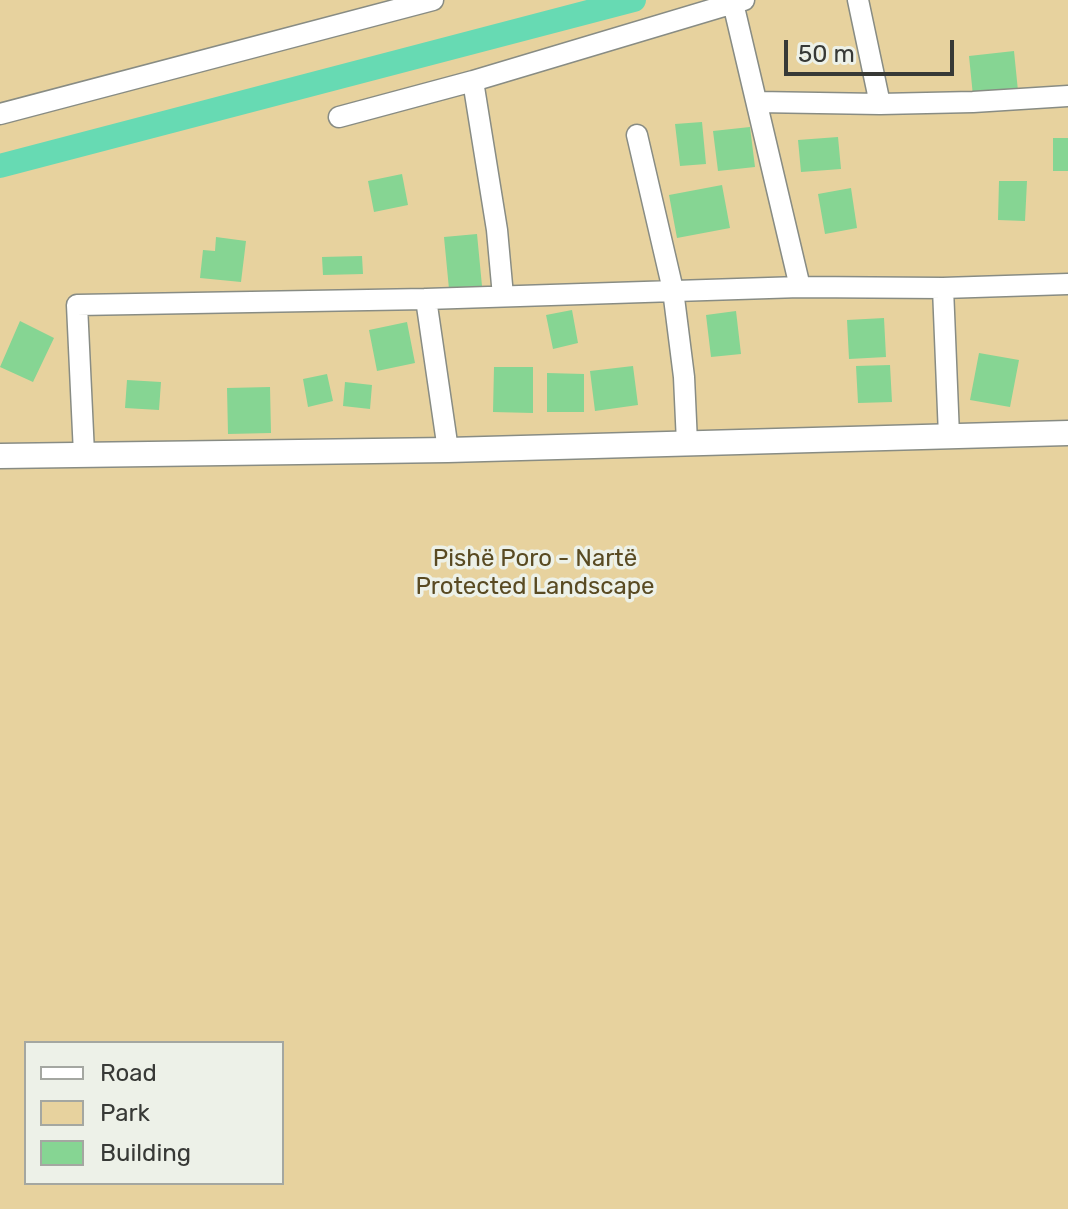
<!DOCTYPE html>
<html>
<head>
<meta charset="utf-8">
<style>
	body { margin:0 }
	#map { position:relative; width:1068px; height:1209px; overflow:hidden; background:#edf1e8; font-family:Rubik,sans-serif }
	canvas { display:block }
	.legend { position:absolute; left:24px; top:1041px; width:260px; height:144px; box-sizing:border-box; background:#edf1e8; border:2px solid #a4a7a1; margin:0; padding:10px 14px; list-style:none; font-size:24px; color:#373936 }
	.legend li { display:flex; align-items:center; gap:16px; height:40px }
	.legend b { width:40px; border:2px solid #a4a7a1 }
	.scale { position:absolute; left:784px; top:40px; width:170px; height:36px; box-sizing:border-box; border:4px solid #373936; border-top:0; padding-left:10px; font-size:24px; line-height:28px; white-space:nowrap; color:#373936; -webkit-text-stroke:6px #edf1e8; paint-order:stroke }
</style>
</head>
<body>
<div id="map">
<canvas width="1068" height="1209"></canvas>
<ul class="legend">
<li><b style="height:10px;background:#fff"></b>Road</li>
<li><b style="height:22px;background:#e7d29e"></b>Park</li>
<li><b style="height:22px;background:#86d593"></b>Building</li>
</ul>
<div class="scale">50 m</div>
</div>
<script>
const context = document.querySelector('canvas').getContext('2d');
context.lineJoin = 'round';
function fillPath(path, color) { context.fillStyle = color; context.fill(path, 'evenodd'); }
function trace(path, color, width, dash) { context.strokeStyle = color; context.lineWidth = width; context.lineCap = dash ? 'butt' : 'round'; context.setLineDash(dash || []); context.stroke(path); }
function drawText(font, color, halo, rows, align = 'center') {
  context.font = font + ' Rubik,sans-serif'; context.lineWidth = 7; context.setLineDash([]); context.textBaseline = 'middle'; context.strokeStyle = halo; context.fillStyle = color; for (const [text, x, y, turn = 0] of rows) {
    context.save(); context.translate(x, y); context.rotate((+turn || 0) * Math.PI / 180); context.textAlign = isNaN(turn) ? turn : align; if (halo) context.strokeText(text, 0, 0); context.fillText(text, 0, 0); context.restore();
  }
}
const green = new Path2D(`
	M0,0H1068V1209H0ZM26,1043H282V1183H26Z`);
const canal = new Path2D(`
	M0,166L634,0`);
const building = new Path2D(`
	M1014,51L1018,91L973,96L969,56Z
	M702,122L706,164L680,166L675,124Z
	M750,127L755,167L718,171L713,131Z
	M838,137L841,169L801,172L798,140Z
	M1053,138H1068V171H1053Z
	M402,174L408,205L374,212L368,181Z
	M999,181H1027L1025,221L998,220Z
	M722,185L730,228L677,238L669,195Z
	M851,188L857,228L825,234L818,194Z
	M477,234L482,286L449,289L444,237Z
	M216,237L246,241L241,282L200,278L203,250L215,251Z
	M362,256L363,274L323,275L322,257Z
	M572,310L578,343L553,349L546,315Z
	M736,311L741,354L711,357L706,315Z
	M884,318L886,357L849,359L847,320Z
	M20,321L54,338L33,382L0,367Z
	M407,322L415,363L377,371L369,330Z
	M979,353L1019,360L1010,407L970,400Z
	M890,365L892,402L858,403L856,366Z
	M633,366L638,405L595,411L590,371Z
	M494,367H533V413L493,412Z
	M547,373L584,374V412H547Z
	M327,374L333,401L308,407L303,379Z
	M127,380L161,382L159,410L125,408Z
	M345,382L372,385L370,409L343,406Z
	M270,387L271,433L228,434L227,388Z`);
const minor = new Path2D(`
	M858,0L880,104L973,102L1068,96
	M733,3L800,287
	M473,81L497,230L503,296
	M757,102L880,104
	M0,114L433,0
	M339,117L473,81L744,0
	M637,135L673,290L684,377L687,443
	M943,288L949,436
	M426,299L448,450
	M84,454L77,305L426,299L800,287L943,288L1068,284`);
const tertiary = new Path2D(`
	M0,456L448,450L1068,433`);
const parkNames = [
	["Pishë Poro - Nartë",535,559],
	["Protected Landscape",535,587]
];
fillPath(green, '#e7d29e');
trace(canal, '#67dab3', 24);
fillPath(building, '#86d593');
trace(minor, '#888c84', 23);
trace(tertiary, '#888c84', 27);
trace(minor, '#fff', 20);
trace(tertiary, '#fff', 24);
drawText('24px', '#594a22', '#edf1e8', parkNames);
</script>
</body>
</html>
